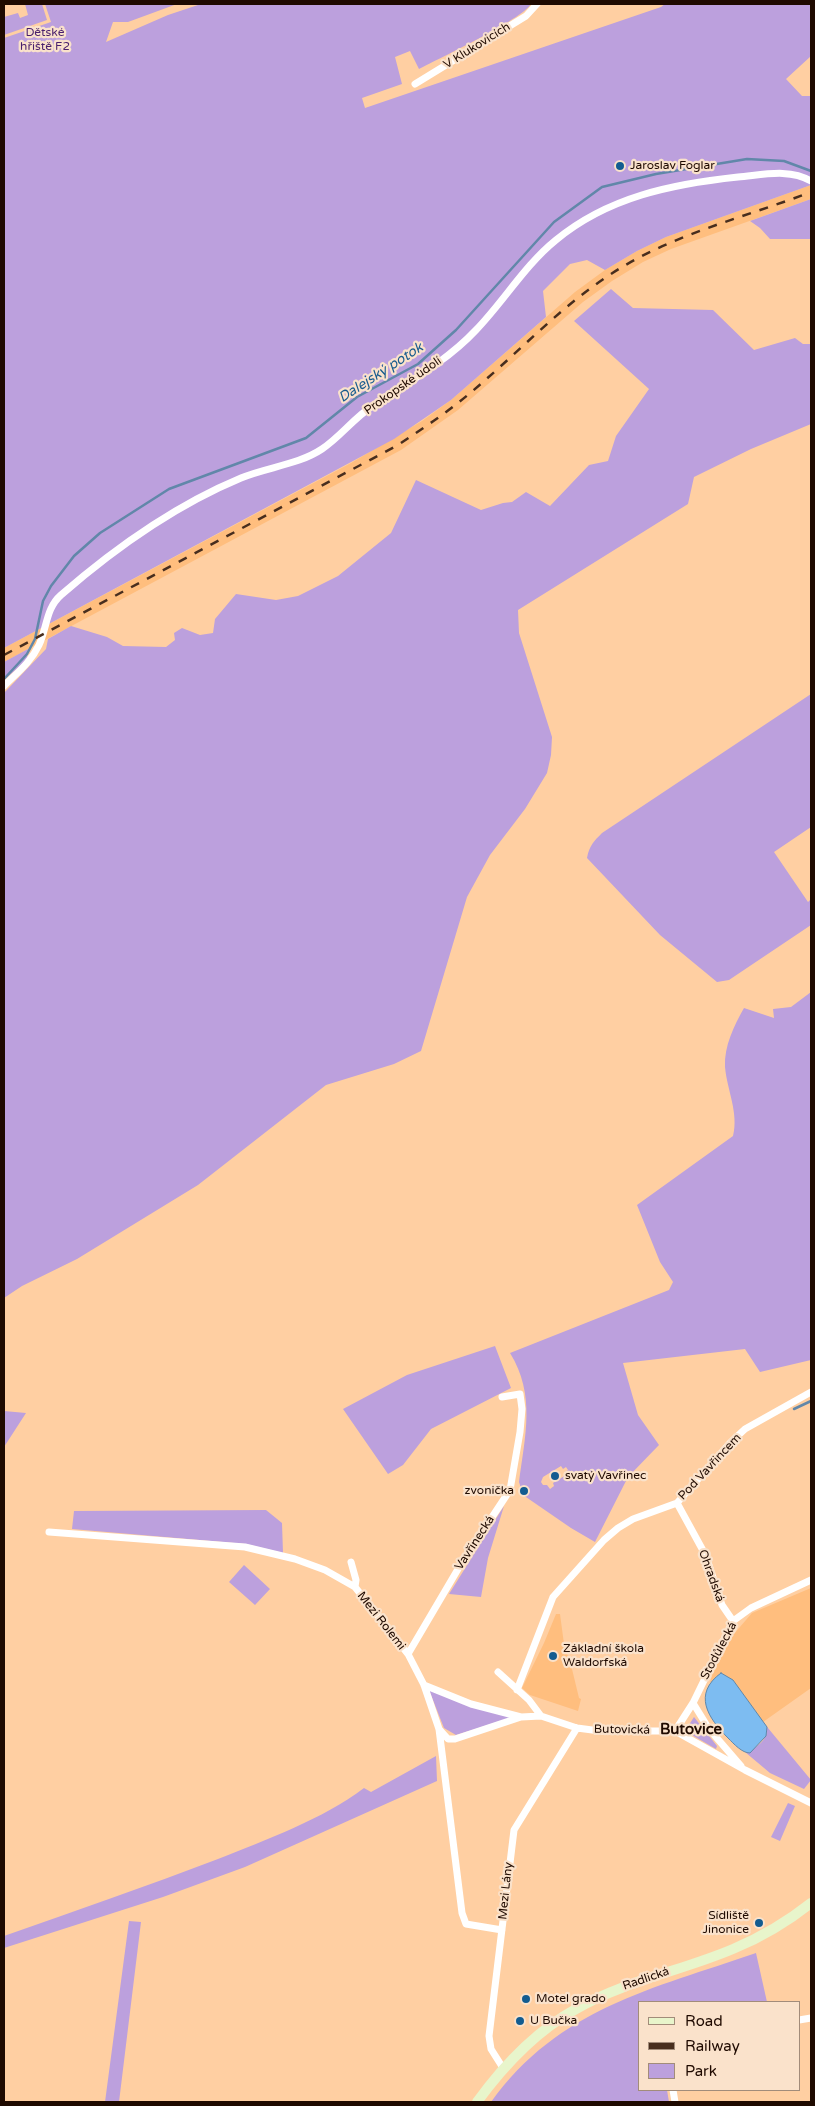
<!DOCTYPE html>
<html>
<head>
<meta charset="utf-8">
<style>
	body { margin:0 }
	#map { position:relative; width:815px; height:2106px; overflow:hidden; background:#ffcfa2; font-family:"Varela Round",sans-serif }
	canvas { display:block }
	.frame { position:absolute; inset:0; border:5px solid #1f0a00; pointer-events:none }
	.legend { position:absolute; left:638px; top:2001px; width:162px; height:90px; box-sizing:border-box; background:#fae2cb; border:1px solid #a28c7a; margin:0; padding:6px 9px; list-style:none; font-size:15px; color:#1f0a00 }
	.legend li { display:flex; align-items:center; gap:10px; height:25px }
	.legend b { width:25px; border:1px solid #a28c7a }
</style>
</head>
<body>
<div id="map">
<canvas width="815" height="2106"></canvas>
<div class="frame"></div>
<ul class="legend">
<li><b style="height:6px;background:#e8f5cb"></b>Road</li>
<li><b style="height:6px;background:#482e1e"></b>Railway</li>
<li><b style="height:14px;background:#bca0dd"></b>Park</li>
</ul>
</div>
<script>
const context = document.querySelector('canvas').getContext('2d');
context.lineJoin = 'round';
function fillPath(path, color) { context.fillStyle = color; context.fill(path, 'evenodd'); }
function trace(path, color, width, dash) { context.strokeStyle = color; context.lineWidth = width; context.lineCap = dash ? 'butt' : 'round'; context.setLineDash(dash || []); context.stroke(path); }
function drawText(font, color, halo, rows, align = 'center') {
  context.font = font + ' "Varela Round",sans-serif'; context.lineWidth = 4.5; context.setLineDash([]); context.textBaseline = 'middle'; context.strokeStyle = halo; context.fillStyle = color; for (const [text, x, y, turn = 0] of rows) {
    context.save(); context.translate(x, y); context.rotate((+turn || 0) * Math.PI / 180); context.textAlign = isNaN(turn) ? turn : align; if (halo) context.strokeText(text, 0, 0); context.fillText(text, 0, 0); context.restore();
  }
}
const built = new Path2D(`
	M811,185V199L671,249L643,262L612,281L583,302L458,410L401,450L4,662V648L351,463L422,421L451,400L575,292L605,270L637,251L666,237Z
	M811,1588V1688L763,1722L733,1680L710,1682L719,1655L727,1642L752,1613Z
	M556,1614H560L564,1644L572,1669L579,1698L581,1699L578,1711L530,1695L522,1688L544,1643Z`);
const green = new Path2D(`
	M25,4H42L47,20L4,35V17L18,13L20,18L28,15Z
	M45,4H177L128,22H113L106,42L168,15L201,4H531C521,20 440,58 419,69L410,51L395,57L402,84L362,98L365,108L661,7L665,4H811V56L786,79L802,96H811V185L666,237L637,251L605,270L587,260L570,264L543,291L546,317L451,400L394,439L4,648V38L51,22Z
	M811,199V239H770L760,228L750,221Z
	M611,289L633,308L713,310L754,350L795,338L803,344H811V424L751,449L694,477L688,504L518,610L519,633L552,737L551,755L547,773L525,809L490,855L467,897L421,1051L394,1064L326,1085L198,1185L77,1259L22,1286L4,1298V693L46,649L48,639L71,626L107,637L123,646L166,647L175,640L174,633L182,628L200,635L213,633L215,619L236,594L276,600L298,596L338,576L391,533L416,480L481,510L503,503L512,502L526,492L550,506L589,465L608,461L616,436L649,389L574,321Z
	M28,649L27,660L4,680V662Z
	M811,694V827L774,852L808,902L811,899V925L729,980L717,982L660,935L587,858C589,846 594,841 602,833Z
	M811,992V1360L760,1372L745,1349L623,1363L638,1415L659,1445L628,1477L595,1542L571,1528L523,1495L528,1493L526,1487L521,1488L519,1482C525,1436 536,1395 510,1353L669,1290L673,1282L660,1262L637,1205L733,1136C739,1113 727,1090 725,1067C724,1046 734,1026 744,1008L774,1018L773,1009L791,1007ZM561,1466L563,1469L566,1467L568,1470L565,1472L566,1475L553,1483L554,1486L550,1489L547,1485H543L541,1482L543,1477Z
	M495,1346L511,1388L431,1429L403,1465L388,1474L343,1409L407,1375Z
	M4,1411L26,1413L4,1447Z
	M504,1506L488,1558L481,1597L449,1594Z
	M266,1510L282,1523L283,1553L246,1544L72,1529L74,1511Z
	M244,1565L270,1589L255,1605L229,1582Z
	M429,1690L514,1717L456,1735L444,1728Z
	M694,1717L717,1746L716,1749L685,1731Z
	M763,1722L811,1780L804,1789L770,1773L745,1752L747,1753C759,1745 773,1737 763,1722Z
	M436,1756L437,1781L245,1867L163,1897L4,1948V1936C75,1911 147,1886 218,1859C266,1840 323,1819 364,1788L371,1792Z
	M788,1803L795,1806L780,1841L771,1837Z
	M129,1921L141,1922L119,2102H105Z
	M756,1953L767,2002H639V2090H667L669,2102H491C559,2008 652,1989 756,1953Z`);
const water = new Path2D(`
	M721,1673L733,1680L767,1727L766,1736L750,1753C742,1753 734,1744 728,1738C708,1718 692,1694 721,1673Z`);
const stream = new Path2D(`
	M4,679L27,654L35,639L43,601L51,586L74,556L100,533L169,489L306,438L357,397L418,364L456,330L554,222L602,187L656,174L747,159L784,161L811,171
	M794,1409L811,1401`);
const street = new Path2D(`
	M415,84L526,16L537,4
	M4,686C17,673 31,662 39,645C47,628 46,608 61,595C115,548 176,505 241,478C267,467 298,465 322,449C340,437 353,419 371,407C407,383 446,362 476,330C504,301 525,265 556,240C608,197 672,184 738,177C762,175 789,168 811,181
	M677,1503L706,1556L722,1605L733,1621
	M49,1532L245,1547L295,1559L325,1570L355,1587L408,1654L424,1685L439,1729L462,1913L466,1924L502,1930
	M351,1562L356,1580L355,1587
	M408,1654L461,1564L510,1490L520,1432L522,1409L520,1394L502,1397
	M498,1672L529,1700L541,1716
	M424,1685L471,1704L521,1717
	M517,1690L553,1597L604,1540L618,1528L633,1519L677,1503L730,1443L745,1429L811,1392
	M693,1703L709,1729L741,1766
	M439,1729L448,1739H455L521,1717L541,1716L577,1728L600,1731H675L745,1770L811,1803
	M675,1731L693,1703L733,1621L751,1608L811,1580
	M799,2020L811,2018
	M503,2068L491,2049L489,2036L514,1830L577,1728
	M673,2090L675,2102`);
const secondary = new Path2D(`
	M477,2102C504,2065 536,2031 576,2009C625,1981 681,1971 733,1949C762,1937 787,1922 811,1903`);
const rail = new Path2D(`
	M4,655L398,445C417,432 436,420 454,406C507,365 552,313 608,276C669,235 743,218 811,192`);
const markers = [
	[620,166,5,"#135c90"],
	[555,1476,5,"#135c90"],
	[524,1491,5,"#135c90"],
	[553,1656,5,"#135c90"],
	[759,1923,5,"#135c90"],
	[526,1999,5,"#135c90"],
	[520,2021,5,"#135c90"]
];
const parkNames = [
	["Dětské",45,33],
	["hřiště F2",45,47]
];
const streetNames = [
	["V Klukovicích",477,46,-32],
	["Prokopské údolí",403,386,-35],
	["Pod Vavřincem",710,1467,-47],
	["Vavřinecká",475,1543,-57],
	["Ohradská",711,1576,70],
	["Mezi Rolemi",381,1621,52],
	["Stodůlecká",719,1651,-62],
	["Butovická",622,1730,1],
	["Mezi Lány",506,1891,-84],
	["Radlická",646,1979,-19]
];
const poiNames = [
	["Jaroslav Foglar",630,166],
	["svatý Vavřinec",565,1476],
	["zvonička",514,1491,"right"],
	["Základní škola",563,1649],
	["Waldorfská",563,1663],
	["Sídliště",749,1916,"right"],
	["Jinonice",749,1930,"right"],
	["Motel grado",536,1999],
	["U Bučka",530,2021]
];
const waterNames = [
	["Dalejský potok",381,373,-33]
];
const quarterNames = [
	["Butovice",691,1730]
];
fillPath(built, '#ffbe7e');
fillPath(green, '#bca0dd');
fillPath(water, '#7dbcf1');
trace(water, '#6187a9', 1);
trace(stream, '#6187a9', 2.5);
trace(street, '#fff', 7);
trace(secondary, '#e8f5cb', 10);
trace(rail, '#482e1e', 2.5, [9, 9]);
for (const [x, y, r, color] of markers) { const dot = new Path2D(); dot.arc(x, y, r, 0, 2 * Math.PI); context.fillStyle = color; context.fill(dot); trace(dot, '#fae2cb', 2); }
drawText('12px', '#491f6d', '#fae2cb', parkNames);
drawText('12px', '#1f0a00', '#fae2cb', streetNames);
drawText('12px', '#1f0a00', '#fae2cb', poiNames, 'left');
drawText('italic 14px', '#185c8e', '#fae2cb', waterNames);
drawText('bold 15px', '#1f0a00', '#fae2cb', quarterNames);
</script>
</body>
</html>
